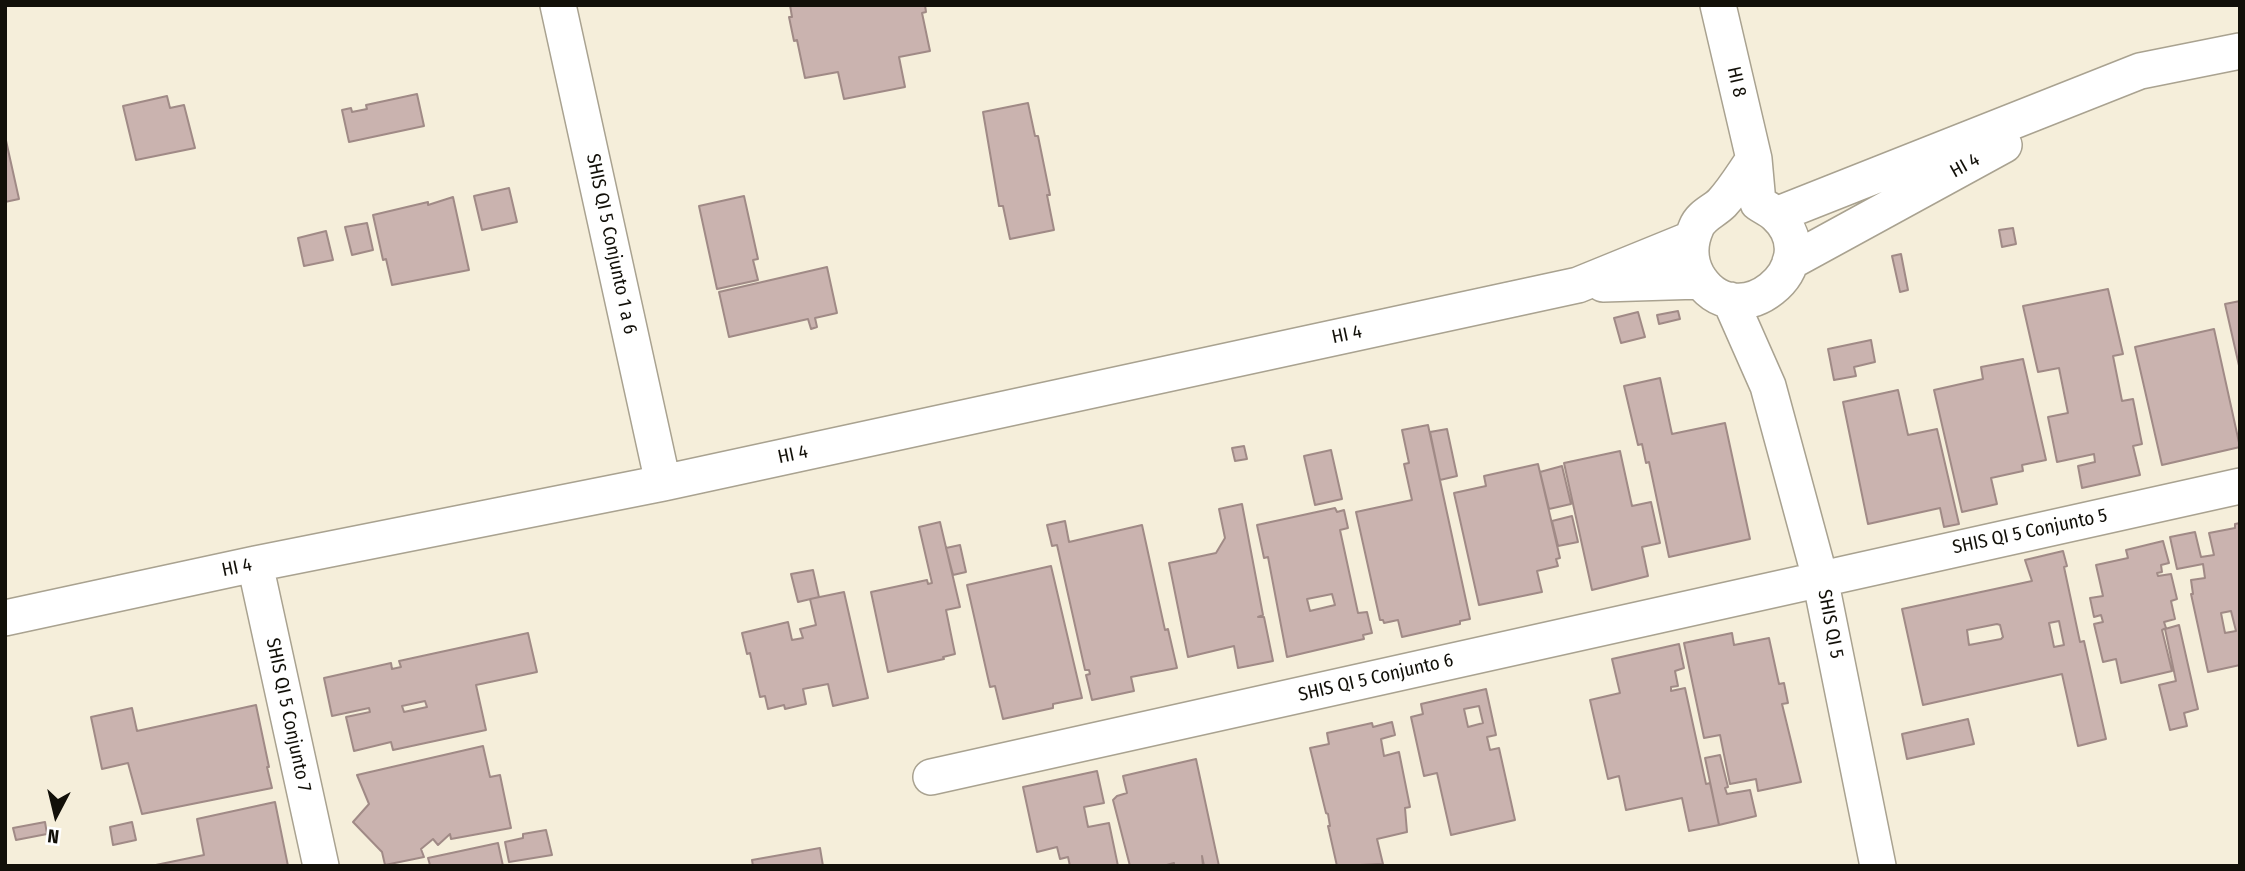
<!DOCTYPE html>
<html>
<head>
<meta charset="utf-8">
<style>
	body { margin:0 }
	#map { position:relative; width:2245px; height:871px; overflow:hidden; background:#f5eeda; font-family:"Fira Sans Condensed",sans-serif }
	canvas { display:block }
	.frame { position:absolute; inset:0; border:7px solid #121009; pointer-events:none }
	.north { position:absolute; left:21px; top:780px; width:70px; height:70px; -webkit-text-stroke:5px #fff; paint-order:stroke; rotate:187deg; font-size:19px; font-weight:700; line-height:28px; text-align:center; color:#121009 }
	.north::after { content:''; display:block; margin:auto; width:24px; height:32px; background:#121009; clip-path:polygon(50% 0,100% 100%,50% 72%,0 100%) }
</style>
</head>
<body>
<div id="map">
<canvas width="2245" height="871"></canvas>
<div class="frame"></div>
<div class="north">N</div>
</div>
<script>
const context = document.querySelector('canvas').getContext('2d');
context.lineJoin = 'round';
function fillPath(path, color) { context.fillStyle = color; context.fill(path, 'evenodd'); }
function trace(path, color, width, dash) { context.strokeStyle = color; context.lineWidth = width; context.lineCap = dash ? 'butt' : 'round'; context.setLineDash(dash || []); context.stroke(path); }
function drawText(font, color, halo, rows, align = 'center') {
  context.font = font + ' "Fira Sans Condensed",sans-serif'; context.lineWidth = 6; context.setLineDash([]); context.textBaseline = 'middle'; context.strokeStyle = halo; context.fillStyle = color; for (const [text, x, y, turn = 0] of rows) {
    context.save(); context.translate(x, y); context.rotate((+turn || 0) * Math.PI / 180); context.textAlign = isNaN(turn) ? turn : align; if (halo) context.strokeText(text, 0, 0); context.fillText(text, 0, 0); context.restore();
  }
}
const building = new Path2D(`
	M790,5H925L926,12L922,13L930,51L899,57L905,87L844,99L838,72L805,78L797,40L794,41L789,17H792Z
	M417,94L424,126L349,142L342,110L351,108L352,112L367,109L366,105Z
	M167,96L170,108L184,105L195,148L136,160L123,106Z
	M1028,103L1035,136H1038L1050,195H1047L1054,230L1010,239L1003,206H999L983,112Z
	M5,136L19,199L5,202Z
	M509,188L517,222L482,230L474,196Z
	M744,196L758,259L753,260L758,280L717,289L699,206Z
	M453,197L469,270L392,285L386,259L383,260L373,215L428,202V205Z
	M367,223L373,250L352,255L345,227Z
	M2013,228L2016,244L2002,247L1999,230Z
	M326,231L333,260L304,266L298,238Z
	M1901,254L1908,290L1900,292L1892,256Z
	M827,267L837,313L815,318L817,327L811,329L808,319L729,337L719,292Z
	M2108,289L2123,354L2113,356L2122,401L2133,399L2142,444L2133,446L2140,475L2082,488L2078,466L2095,462L2094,454L2057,462L2048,417L2068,413L2059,368L2038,372L2023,306Z
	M2240,301V370L2225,304Z
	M1678,311L1680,319L1659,324L1657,315Z
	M1638,312L1645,337L1621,343L1614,318Z
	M2214,329L2240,447L2162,465L2135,347Z
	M1871,340L1875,362L1854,367L1856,376L1834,380L1828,349Z
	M2023,359L2046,460L2022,465L2023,471L1991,478L1997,504L1962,512L1934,390L1983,379L1981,367Z
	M1660,378L1672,434L1725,423L1750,539L1669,557L1649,462L1646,463L1642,444L1638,445L1624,386Z
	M1898,390L1908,435L1937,429L1959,524L1944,527L1940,508L1868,524L1843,402Z
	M1428,425L1470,619L1460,621V624L1402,637L1398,620L1384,623L1383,620H1380L1356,512L1412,500L1404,464L1409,463L1402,430Z
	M1447,429L1457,476L1440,480L1430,432Z
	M1244,446L1247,459L1235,461L1232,448Z
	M1331,450L1342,499L1315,505L1304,456Z
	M1620,451L1632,506L1651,502L1660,543L1642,547L1648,576L1592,590L1564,463Z
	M1538,464L1560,558L1556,559L1558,566L1537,571L1542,592L1479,605L1454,493L1486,486L1484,476Z
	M1562,466L1571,504L1549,509L1540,472Z
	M1242,504L1263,615L1258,617H1264L1273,661L1238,668L1234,646L1188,657L1169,563L1216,553L1225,538L1219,509Z
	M1335,508L1337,512L1344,510L1348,528L1340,530L1358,613L1367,612L1372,633L1363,635L1364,639L1287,657L1268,557L1264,558L1257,525ZM1332,594L1335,605L1310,611L1307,599Z
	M1572,516L1578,542L1558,546L1552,521Z
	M1065,521L1069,542L1142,525L1165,630L1168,629L1177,668L1131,677L1134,691L1092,700L1086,675L1090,674L1089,670H1085L1057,545L1052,546L1047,525Z
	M940,522L960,607L946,610L955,654L943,657L944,659L888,672L871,592L927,580L928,584L932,583L919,527Z
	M2240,523V665L2208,672L2191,594H2193L2191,580L2205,578L2203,564L2177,569L2170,537L2195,532L2201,557L2214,555L2209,533L2235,528V524ZM2231,611L2236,631L2225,633L2221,613Z
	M2163,541L2169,563L2161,565L2162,572L2157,573L2158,576L2171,574L2177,599L2171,601L2175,619L2164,622L2166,628L2162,630L2172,671L2121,683L2116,659L2103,662L2094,624L2103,622L2101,615L2094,617L2090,598L2103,596L2096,565L2128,558L2126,550Z
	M960,545L966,572L953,575L946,548Z
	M2063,551L2067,566L2064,567L2080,642L2084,641L2106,739L2078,746L2062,674L1923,705L1902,609L2032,581L2025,560ZM2059,621L2064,645L2054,647L2049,623ZM1997,624L2000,625L2003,637L2001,639L1969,645L1967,630Z
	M1051,566L1082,698L1053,704V708L1003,719L995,686L990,687L967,585Z
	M813,570L819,597L798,602L791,574Z
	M844,592L868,698L833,706L828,684L803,689L806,704L785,709L784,705L768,709L765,696L760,697L750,653L747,654L742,633L788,622L792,640L803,638L800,629L816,625L810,599Z
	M2179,625L2198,709L2184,713L2187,726L2170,730L2159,685L2176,681L2165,629Z
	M528,633L537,672L476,685L486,730L393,750L391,742L354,751L346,717L370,712L369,708L332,716L324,678L391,663L392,669L401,667L399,661ZM425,701L427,707L404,712L402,706Z
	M1732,633L1734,645L1769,638L1779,684L1784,683L1788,703L1782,704L1801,782L1758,791L1756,779L1730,784L1720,735L1704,738L1684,643Z
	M1679,644L1684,668L1675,671L1678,686L1671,687V691L1685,688L1706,784L1710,783L1719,825L1689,831L1682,798L1626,810L1619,776L1608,779L1590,700L1620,693L1612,659Z
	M1486,689L1496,735L1487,737L1490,750L1499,748L1515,820L1451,835L1437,773L1424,776L1411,717L1423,714L1421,704ZM1479,706L1483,723L1468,727L1464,709Z
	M256,705L269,767H267L272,788L142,814L128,763L102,769L91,717L132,708L137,731Z
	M1968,719L1974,744L1907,759L1902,734Z
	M1392,722L1395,735L1381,739L1384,756L1399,752L1410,807L1405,808L1407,832L1377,839L1383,864L1337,866L1328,826H1330L1328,814L1326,813L1310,748L1329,744L1327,733L1372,723L1373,727Z
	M483,746L490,777L500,775L511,828L451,839L450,834L438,845L433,839L421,849L424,857L385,865L382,852L353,822L369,804L357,775Z
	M1720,755L1728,787L1725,788L1727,794L1750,790L1756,816L1719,825L1705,758Z
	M1196,759L1219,866H1204L1202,856L1203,866H1174V863L1163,866H1130L1113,800L1117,796L1127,793L1123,776Z
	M1097,771L1104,803L1084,807L1088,827L1109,823L1118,866H1070L1068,857L1060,859L1057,847L1037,852L1023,787Z
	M275,802L288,866H151L204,855L197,819Z
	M45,822L47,834L16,840L13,828Z
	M132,822L136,840L113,845L110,827Z
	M546,830L552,855L509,862L505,842L523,838V834Z
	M498,843L503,866H428L430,865L428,858Z
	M820,848L823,866H753L752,860Z`);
const minor = new Path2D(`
	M558,5L663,483
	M1718,5L1754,159
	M1754,159L1758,203C1764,207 1771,210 1776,215C1830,265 1736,342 1697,275C1689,260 1689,244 1696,228C1701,215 1713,212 1722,203C1734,190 1744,173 1754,159Z
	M1776,215L2140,71L2240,51
	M1790,262L2004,145
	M1603,284L1701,281
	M1730,300L1768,386L1820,578L1878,866
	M255,564L321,866
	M5,618L255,564L663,483L1578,285L1691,239
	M931,777L2240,486`);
const streetNames = [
	["HI 8",1736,82,77],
	["HI 4",1965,166,-29],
	["SHIS QI 5 Conjunto 1 a 6",611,244,78],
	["HI 4",1347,335,-12],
	["HI 4",793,455,-12],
	["SHIS QI 5 Conjunto 5",2030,532,-12],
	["HI 4",237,568,-12],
	["SHIS QI 5",1830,624,79],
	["SHIS QI 5 Conjunto 6",1376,678,-13],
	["SHIS QI 5 Conjunto 7",288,715,78]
];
fillPath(building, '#cab3af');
trace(building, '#a08a86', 2);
trace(minor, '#a9a290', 38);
trace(minor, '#fff', 35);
drawText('19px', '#121009', '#fff', streetNames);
</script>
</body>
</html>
